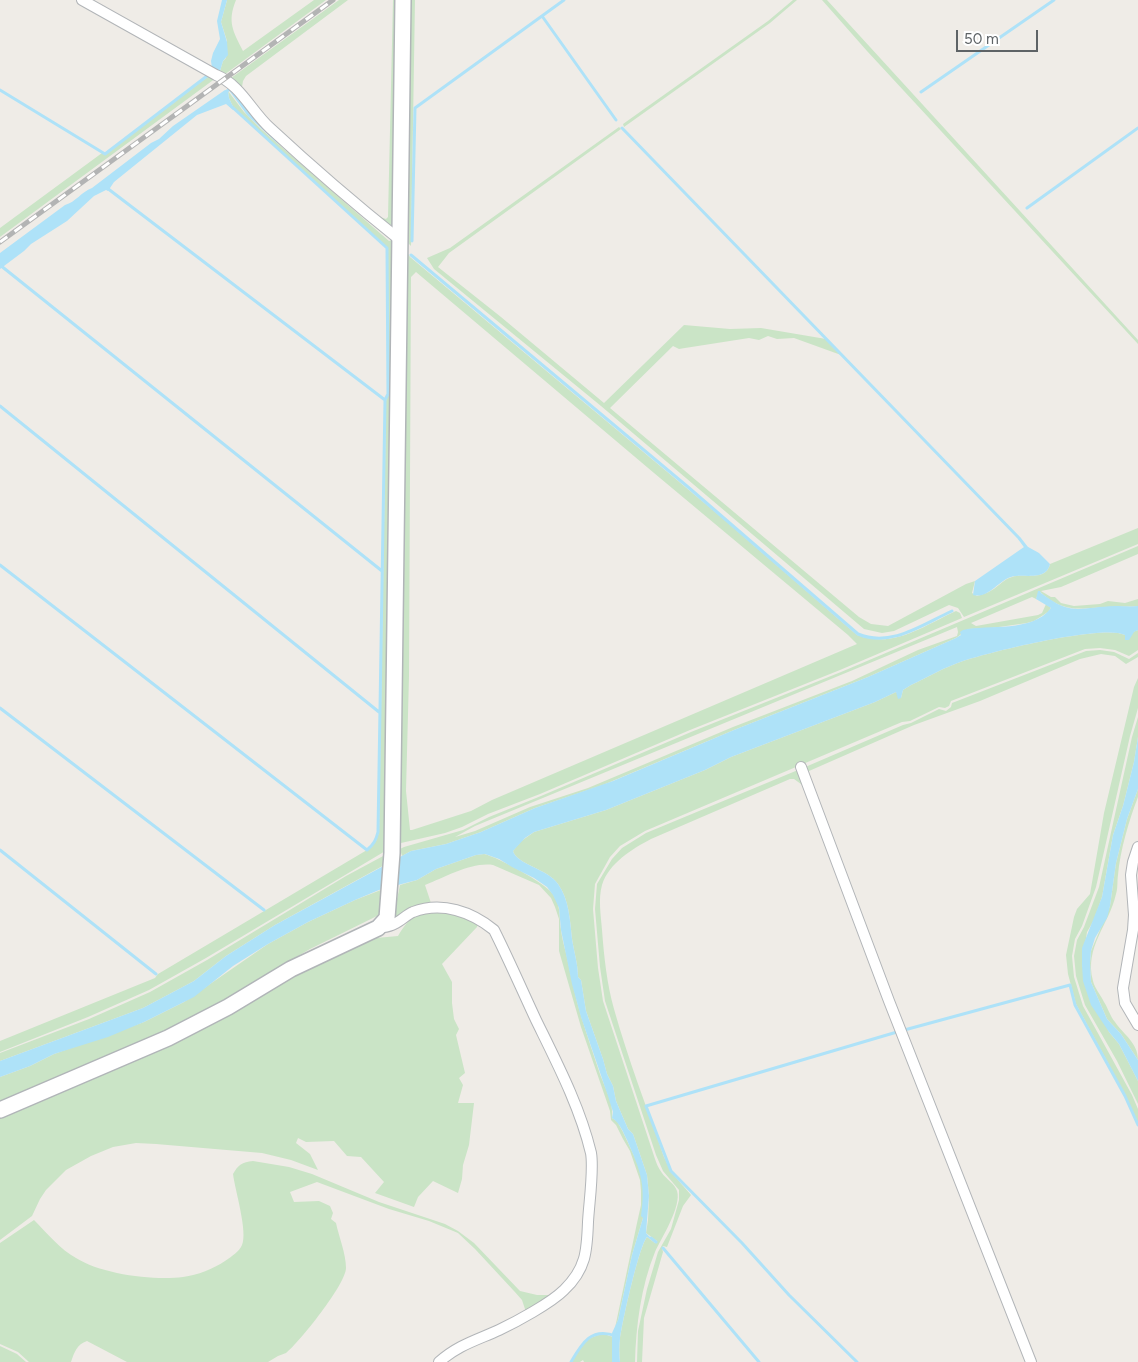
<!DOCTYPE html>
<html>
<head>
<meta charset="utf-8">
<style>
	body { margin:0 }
	#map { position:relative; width:1138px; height:1362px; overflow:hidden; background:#efece7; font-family:Figtree,sans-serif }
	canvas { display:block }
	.scale { position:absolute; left:956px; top:30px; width:82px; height:22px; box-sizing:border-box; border:2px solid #5e6366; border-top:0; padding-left:6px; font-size:15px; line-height:18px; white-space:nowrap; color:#5e6366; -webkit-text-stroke:4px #fff; paint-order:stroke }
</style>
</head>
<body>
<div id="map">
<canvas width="1138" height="1362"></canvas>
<div class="scale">50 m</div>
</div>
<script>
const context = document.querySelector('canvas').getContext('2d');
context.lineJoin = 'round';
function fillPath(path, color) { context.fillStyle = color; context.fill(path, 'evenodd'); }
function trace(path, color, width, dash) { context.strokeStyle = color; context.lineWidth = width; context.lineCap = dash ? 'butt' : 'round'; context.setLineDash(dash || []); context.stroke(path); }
const green = new Path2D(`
	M227,0H236C227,22 233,31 243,51L314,0H326L224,75L220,71L223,61L226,58L227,41L221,22Z
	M339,0H348L246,76L243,81L242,87L231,78Z
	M393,0H398L395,220L392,224L389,226L377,216L386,219L388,217Z
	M410,0H415L411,246L407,242Z
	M793,0H797L770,23L624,127L623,124L768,21Z
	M822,0H827L1138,340V344L867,51Z
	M210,75L216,78L0,237V228L102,153L105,155Z
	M228,91L244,112L261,129L389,241L392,240L394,242L387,850L206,958L149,990L88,1017L0,1052V1041L155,978L158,974L367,850L376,841L379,832L386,401L388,394L387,247L234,109L229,98Z
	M619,127L621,129L449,253L438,267L501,317L604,403L684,325L730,329L761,328L826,339L841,355L794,338L777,339L768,336L759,340L749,338L685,348L679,349L673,346L610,408L859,617L871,624L888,626L966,584L975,581L972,593L977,596C982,594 988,593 992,590C999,586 1004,579 1012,577C1023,573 1046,582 1050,564L1138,528V544L964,617L958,608L949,605L894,631L882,633L864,629L601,406L434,269L427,258L450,248Z
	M407,252L410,257L720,516L857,635C894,649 923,626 956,611L960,613L962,618L840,670L690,730L540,794L488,814L462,827L445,833L401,843L400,788ZM416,272L654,473L848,635L857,644L492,800L471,811L412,830H410L406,791L409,676L411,277Z
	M1138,546V554L1061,587L1041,591L1051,597H1055L1061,603L1074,606L1100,604L1108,601L1125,603L1138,599V606C1129,607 1122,606 1114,607C1082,607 1066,616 1039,591L1036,599L1032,597L971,623L976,626L1038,615L1042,613L1046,604L1051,608L1048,612L1034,621L1027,623L992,628L968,629L956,638L868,677L734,730L603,785L535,808L481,832L446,844L411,851L402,856L400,849L404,847L463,830L489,817L541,796L691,732L841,672ZM957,627L958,632L957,636L918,650L852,681L733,727L588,788L530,807L475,831L455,837L475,826Z
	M1138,630V650L1129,656L1115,650L1100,648L1085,649L951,701L949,706L945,708L939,707L910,721L902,722L645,831L620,846L610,857L595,884L593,909L598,968L603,1001L654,1156C656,1162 658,1168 662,1173C666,1179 675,1184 677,1191C682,1206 661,1239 655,1252C641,1286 636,1326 635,1362H620C619,1354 619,1346 620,1339C622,1323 639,1246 647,1237L655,1243L657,1241L646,1233L648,1220L649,1196L647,1175L633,1134L628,1129L616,1101L613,1086L607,1074L603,1059L586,1011L581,980L578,977C578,964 574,952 572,939C570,920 569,899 558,884C548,869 516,864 513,851L520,842L534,832L606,810L705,770L731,757L875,702L896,692L901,698L903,690L911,685C928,677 945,667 963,661C990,652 1103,624 1125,635Z
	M1100,650L1114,652L1129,659L1138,653V657L1126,664L1115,656L1101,654L1080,659L980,701L914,725L809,771L808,782L803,768L903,725L911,723L939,709L946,711L951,707L952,703L1086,651Z
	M1138,678V708L1130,736L1096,887L1082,926L1075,939L1072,956L1074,977L1083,1006L1132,1095L1138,1109V1123L1108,1063L1076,1004L1068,974L1066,955L1074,917L1077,909L1090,894L1104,813L1134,687Z
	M1138,717V737L1134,762L1123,806L1113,835L1102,897L1094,920L1087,932L1082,965L1109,1032L1119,1044L1138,1081V1104L1117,1061L1085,1005L1076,976L1074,956L1077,940L1084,927L1099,887L1132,737Z
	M798,770L805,787L794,779H790L651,839C632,849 609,863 602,885C598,899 601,916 602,930C604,957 607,984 614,1009C628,1059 647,1108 664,1157L672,1173L691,1195L683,1206L667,1247L663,1246L662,1248L663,1252L644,1318L642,1362H637L638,1331L647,1289L658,1252L671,1229L679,1200V1190L663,1171L656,1155L605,1001L600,967L595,909L597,884L612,859L622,848L646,833Z
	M1138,789V797C1129,820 1120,851 1118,875C1117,882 1118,888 1116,894C1109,925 1084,947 1093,981C1095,989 1101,995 1104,1002C1108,1008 1110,1016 1115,1022C1124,1035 1138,1043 1138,1060L1121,1034L1107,1019L1091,982L1090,963L1091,951L1110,906L1116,863L1127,819Z
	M484,854C498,857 545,883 553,894C561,905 559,917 561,930C562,938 564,946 566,953C571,975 575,997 582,1019C588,1038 594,1056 600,1074C605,1088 614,1103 612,1118L617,1121L623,1132L637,1162L641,1172L644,1193L643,1218L632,1255L618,1320L615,1328L637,1223L641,1205V1191L640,1180L630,1151L623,1139L616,1125L611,1120L610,1111L581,1027L559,951V919L555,907L551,898L539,885L493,865C471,862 446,877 425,885L432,906L392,923L400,885L417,880L436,869L476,855Z
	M385,855L388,863L275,925L226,956L194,981L143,1008L0,1061V1053L89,1019L150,992L207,960L346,876Z
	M386,888L381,912L377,916L310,949L173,1030L0,1104V1077L30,1066L54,1054L144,1022L184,1002L268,944L308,922L355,900Z
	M432,912L464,916L478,924L477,927L442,964L452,982V1003L454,1019L459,1029L456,1035L465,1073L459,1078L463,1085L458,1103H474L469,1145L463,1165L462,1179L458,1193L433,1181L418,1197L414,1207L375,1193L384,1182L361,1157L347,1156L334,1141L306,1142L298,1138L296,1143L310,1154L318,1170L291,1160L262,1153L156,1144L136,1143L113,1147L91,1156L66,1170L46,1190L40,1199L32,1216L0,1240V1114L268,988L365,939L398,936C409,918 412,916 432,912Z
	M253,1161L289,1167L312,1174L379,1202L445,1224L458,1231L474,1243L520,1291L537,1295H555L526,1312L522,1300L514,1291L475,1249L458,1233L429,1221L389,1209L317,1182L290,1192L294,1202L319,1201L330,1206L333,1213L331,1219L336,1223C339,1237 346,1254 346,1268C346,1284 299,1343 286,1353L278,1356L268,1362H127L87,1341C77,1344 74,1353 71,1362H29L18,1352L0,1344V1243L34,1220C46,1232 61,1250 76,1258C101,1274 154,1281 183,1277C198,1275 213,1269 225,1261C232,1256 239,1252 242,1245C248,1232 235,1190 233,1174C238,1165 242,1162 253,1161Z
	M604,1334L613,1337L612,1362H584L583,1360L580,1362H572C580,1348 586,1336 604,1334Z
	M0,1346L17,1354L26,1362H0Z`);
const water = new Path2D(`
	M222,0H227L221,22L227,42L228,55L223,61L220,71L212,68L211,61L213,53L220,39L217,21Z
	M225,90L228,91L229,98L234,109L233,110L226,104L197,115L114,182L108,191L106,190L94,196L67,221L31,244L24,251L0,269V253L65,205C76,202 81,192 92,188L151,143L159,139L173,126Z
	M1021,543L1039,553L1050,564C1046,582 1023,573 1011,577C998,581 988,599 973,595L975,581L1024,547Z
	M1038,591H1040L1041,593C1072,617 1080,607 1115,606C1123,606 1130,607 1138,606V630L1134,632L1129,640H1125V635C1103,624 990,652 963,661C945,667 928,677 911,685L903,690L901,698L898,699L896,692L875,702L731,757L705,770L606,810L534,832L525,838L513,851C516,864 548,869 558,884C569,899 570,920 572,939C574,952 578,964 578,977L581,980L586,1011L603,1059L607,1074L613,1086L616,1101L628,1129L633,1134L647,1175L649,1196L646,1233L651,1238L650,1239L647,1237C639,1246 622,1323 620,1339C619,1346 619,1354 620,1362H612V1333L618,1320L632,1255L643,1218L641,1216C646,1183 640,1170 627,1140C623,1132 620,1123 612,1118L613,1112L608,1096L581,1017L572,984L561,930L559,908L553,895L547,887L534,878L512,867L499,859L485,854L476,855L436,869L417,880L379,890L355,900L308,922L268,944L233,966L194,997L144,1022L108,1037L54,1054L30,1066L0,1077V1061L143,1008L194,981L226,956L275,925L411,851L446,844L481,832L535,808L613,781L734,730L868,677L956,638L961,635L960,632L963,630C989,624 1032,633 1051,608L1036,599Z
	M1138,737V789L1127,819L1116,863L1110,906L1107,918L1095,938L1091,951L1090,963L1091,982L1107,1019L1121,1034L1138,1060V1081L1119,1044L1109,1032L1091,1005L1083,981L1082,965V948L1102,897L1113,835L1123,806L1134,762Z`);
const stream = new Path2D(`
	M542,16L616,120
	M0,90L105,154L207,76
	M921,92L1054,0
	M224,93L230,89L249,115L278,142
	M622,128L1019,538L1026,547
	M107,188L385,400
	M1027,208L1138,128
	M412,241L415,108L564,0
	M411,255L688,487L858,634C891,648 923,624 952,611
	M0,265L382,571
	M0,406L379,712
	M0,565L367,850C374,844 376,840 378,832L385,400L388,394L387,248L231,106
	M0,708L264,910
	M0,850L156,974
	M651,1238L656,1242
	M663,1248L759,1362
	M571,1362C582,1343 591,1327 616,1336
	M857,1362L789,1295L742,1243L671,1171L646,1106L897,1032L1070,985L1075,1005L1125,1096L1138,1125`);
const street = new Path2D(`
	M82,0L216,75C241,85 251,111 270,128C312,167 355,204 400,240
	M801,767L889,1001L1031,1362
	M1138,847L1133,862L1131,875L1134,915L1133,930L1123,988L1125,1003L1138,1025
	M378,928C383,927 389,927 394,924C401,921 406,915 413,912C442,901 472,912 494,930C509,960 522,990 536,1020C557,1063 580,1107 591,1153C594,1170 589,1203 588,1222C587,1251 586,1269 564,1290C551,1303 516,1322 499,1330C477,1340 458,1345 439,1362`);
const secondary = new Path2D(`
	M0,1110L168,1038L228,1007L291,969L378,928L387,918L392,853L403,0`);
const rail = new Path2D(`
	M0,242L333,0`);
fillPath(green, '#cae4c6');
fillPath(water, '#aee2f8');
trace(stream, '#aee2f8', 3);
trace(street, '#b2b5b8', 12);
trace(secondary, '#b1b5b8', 18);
trace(street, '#fff', 10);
trace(secondary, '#fff', 15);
trace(rail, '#b3b4b4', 5);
trace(rail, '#fff', 3, [9]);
</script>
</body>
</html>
